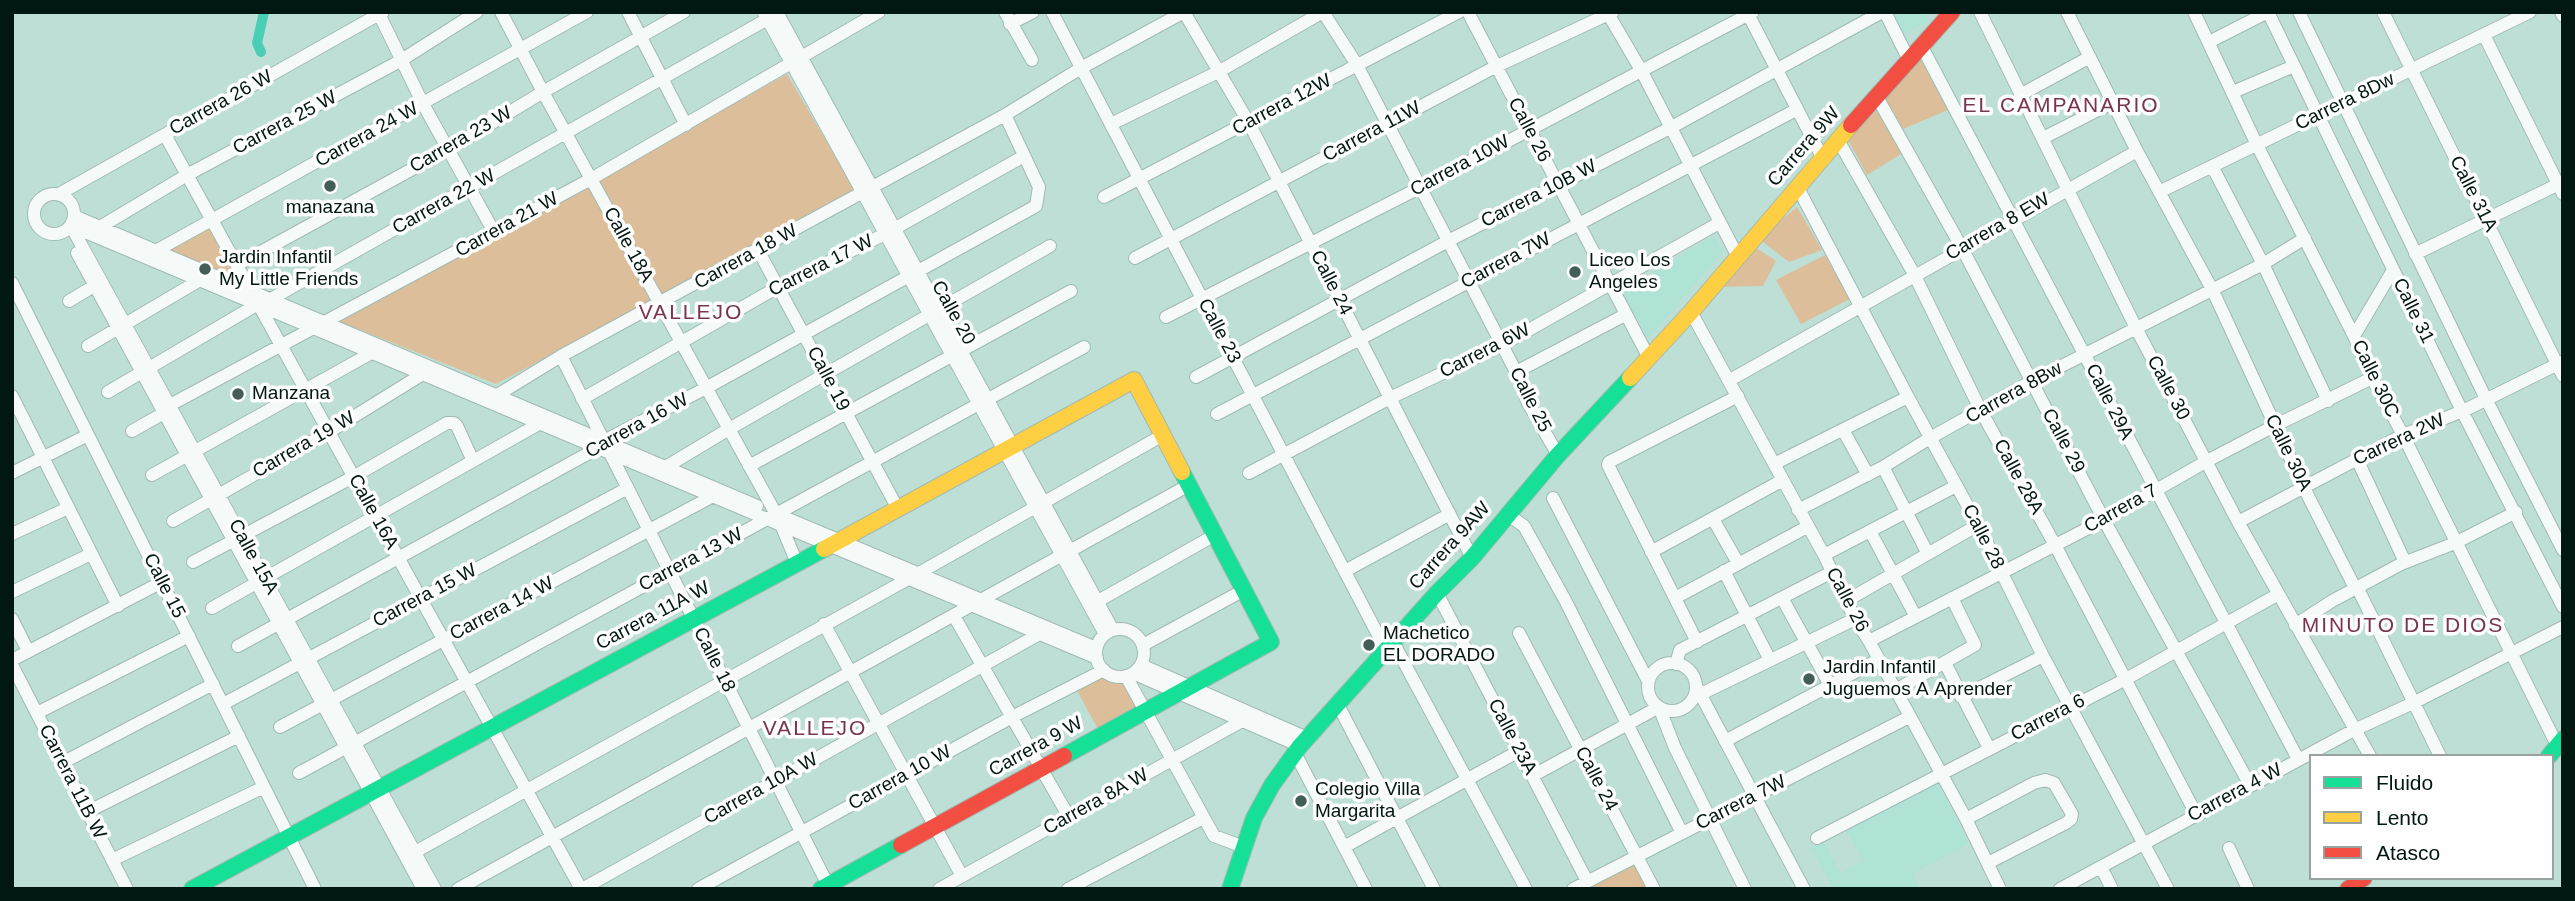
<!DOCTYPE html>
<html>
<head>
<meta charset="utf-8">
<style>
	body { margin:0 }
	#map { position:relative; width:2575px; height:901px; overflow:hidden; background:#bedfd6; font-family:Helvetica,sans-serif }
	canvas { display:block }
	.frame { position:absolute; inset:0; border:14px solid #011712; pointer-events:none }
	.legend { position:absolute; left:2309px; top:754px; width:245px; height:126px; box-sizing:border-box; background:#fefefe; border:2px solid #99a2a0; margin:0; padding:9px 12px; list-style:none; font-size:21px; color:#011712 }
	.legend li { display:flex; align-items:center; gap:14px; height:35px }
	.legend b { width:35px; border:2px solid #99a2a0 }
</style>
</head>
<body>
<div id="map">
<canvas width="2575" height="901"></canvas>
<div class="frame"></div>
<ul class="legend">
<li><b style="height:9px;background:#16e098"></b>Fluido</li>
<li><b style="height:9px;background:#ffcf43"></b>Lento</li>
<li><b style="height:9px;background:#f24e42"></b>Atasco</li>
</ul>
</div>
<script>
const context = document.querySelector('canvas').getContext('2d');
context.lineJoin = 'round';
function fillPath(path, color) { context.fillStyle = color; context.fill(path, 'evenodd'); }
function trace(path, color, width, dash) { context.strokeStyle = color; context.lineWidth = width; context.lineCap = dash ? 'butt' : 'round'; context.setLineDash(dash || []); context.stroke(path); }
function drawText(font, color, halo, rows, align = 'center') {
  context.font = font + ' Helvetica,sans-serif'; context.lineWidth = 7; context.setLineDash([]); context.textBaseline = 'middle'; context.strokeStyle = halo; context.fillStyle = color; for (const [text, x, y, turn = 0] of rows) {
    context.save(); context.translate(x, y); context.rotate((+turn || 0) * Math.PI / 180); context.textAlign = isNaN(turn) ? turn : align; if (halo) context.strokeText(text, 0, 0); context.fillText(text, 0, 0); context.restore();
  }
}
const built = new Path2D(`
	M1894,12H1929L1926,16L1929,21L1901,35L1891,14Z
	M1714,236L1723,252L1648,339L1622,291Z
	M1936,780L1969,844L1913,874L1920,889H1833L1811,848L1824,842L1841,873L1863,861L1846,829Z`);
const green = new Path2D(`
	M1917,52L1948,110L1903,129L1885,98Z
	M787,74L856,192L662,297L598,180Z
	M1882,105L1901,154L1867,175L1848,140Z
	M587,184L653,301L496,384L338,321Z
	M1797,207L1822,250L1789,262L1755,236L1764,234Z
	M208,226L237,281L165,250Z
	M1755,247L1776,261L1763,286L1718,287Z
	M1825,255L1850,299L1801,324L1776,280Z
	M1099,674L1109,680L1121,681L1137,708L1098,729L1075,687Z
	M1637,863L1650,889H1587Z`);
const canal = new Path2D(`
	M261,52L257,43L264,12`);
const street = new Path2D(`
	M501,12L543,92L776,514
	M628,12L686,125
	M777,12L1113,630
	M1005,12L1032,60
	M1052,12L1386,650
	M1184,12L1249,123L1472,558
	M1323,12L1357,65L1516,372L1528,403L1558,455
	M1468,12L1649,358
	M1607,12L1641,70L1738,257
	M1747,12L1822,157
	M1885,12L1909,60
	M1980,12L2136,328L2238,522L2370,756
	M2067,12L2137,151L2213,291L2304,488L2353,584L2359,591L2440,756
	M2194,12L2257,145L2354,336L2372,378L2403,435L2554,739L2560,743
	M2268,12L2462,411L2563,607
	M2299,12L2486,399L2563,550
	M2383,12L2563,376
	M2561,12L2563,16
	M764,13L1105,634
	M379,14L423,104L494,232
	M1010,24L1033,12
	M2484,35L2563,194
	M2209,42L2268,12
	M1921,45L2298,759
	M2233,92L2294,66
	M2020,95L2090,57
	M1877,97L1962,248L2104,520L2250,785
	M1111,124L1218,72L1323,12
	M165,135L581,889
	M2043,138L2112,103
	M1838,140L1914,274L1981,411L2055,545L2196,814
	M2212,166L2263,264L2328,401
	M1797,186L1908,397L1978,525L2043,656L2168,889
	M2159,192L2530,12
	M59,194L383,12
	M34 214a20 20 0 1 1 40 0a20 20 0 1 1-40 0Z
	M1104,197L1459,12
	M74,216L757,506
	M71,226L1097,658
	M71,226L435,889
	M97,232L100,227L187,175L400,61L477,12
	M758,250L898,509
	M77,253L423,889
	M152,253L587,12
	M2415,254L2563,182
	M1135,258L1495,67L1613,12
	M237,265L449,149L543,92L684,12
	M12,283L315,889
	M69,301L99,283
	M1691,312L1824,555L1855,619L1869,641L1966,819L2000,889
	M1166,317L1421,187L1753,12
	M2354,336L2393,270
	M88,346L205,277
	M561,356L830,889
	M1516,372L1625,315
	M1196,377L1448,241L1670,128L1882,12
	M1730,380L2137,151
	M108,392L258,304L271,299L780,12
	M12,396L118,606
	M494,397L561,356L1005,115L1081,68L1184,12
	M582,399L778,287L885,234L1024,156
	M1217,414L1796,110
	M1843,430L1868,475
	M132,431L164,413L170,405L591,179L879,12
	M2357,459L2405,562
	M1774,464L1908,397
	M749,466L1071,291
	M1883,467L1928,554
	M664,468L729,429L1050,246
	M12,473L88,435
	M1249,473L1390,398L1502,345L1719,223
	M152,475L375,351
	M1553,498L1648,681
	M1798,510L1883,467L1930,438L2032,381L2263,264L2305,238
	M774,513L1096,648
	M1507,514L1524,526L1565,600L1682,833
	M1713,519L1738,563
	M173,521L329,432L426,372
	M2238,522L2403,435L2465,410L2562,362
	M781,525L797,563
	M1870,531L1916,617
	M12,534L68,508
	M1651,552L1783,480
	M1824,555L1956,486
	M193,562L353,477L447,423H454L457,426L473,461
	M1345,571L1450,514
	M1724,571L1770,660
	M12,592L91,554
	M1437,593L1587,881
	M1675,598L1807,527
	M1782,598L1830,685
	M1098,601L1215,535
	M1846,601L1978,525
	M212,608L544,421
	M954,616L1069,817
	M12,619L28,651
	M824,624L962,876
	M2295,625L2332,601L2401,564L2455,543L2516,512
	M1096 653a24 24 0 1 1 48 0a24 24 0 1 1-48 0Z
	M1519,633L1654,889
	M1869,641L2104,520L2207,461L2274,426L2372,378
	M1393,642L1526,889
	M1697,642L1608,465L1609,462L1738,396
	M1143,645L1244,590
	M238,646L598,448L604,441L706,388L1036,206L1039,187L1005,115
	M12,660L162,582
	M1945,663L1989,748
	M1648 687a24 24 0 1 1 48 0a24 24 0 1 1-48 0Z
	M1676,664L1680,650L1832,572
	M12,665L127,889
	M1141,665L1307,738
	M1133,673L1300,746
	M1126,676L1214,836L1244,847
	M1696,686L1804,889
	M1896,690L1975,645L1952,598
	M1701,694L1855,619
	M1961,697L2043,656
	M223,704L628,488
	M1338,705L1434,889
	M37,713L189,636
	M280,727L715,495
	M1725,741L1878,660
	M1295,753L1366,889
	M62,763L213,684
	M299,773L1084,347
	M1532,776L1659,707L1675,748L1745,889
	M87,812L239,736
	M1966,819L2034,783L2045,780L2054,783L2072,814L2071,819L2066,823L1988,863
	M1817,838L2126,679L2277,595
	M1344,847L1519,751
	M2229,848L2248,889
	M415,852L919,573L1163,435
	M112,860L264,787
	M2101,867L2112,889
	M458,889L1189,485
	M582,889L1043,632
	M698,889L1012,717L1104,670
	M939,889L1253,715
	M1068,889L1203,818
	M1573,889L1909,717
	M2060,889L2352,731L2413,703L2563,627`);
const fast = new Path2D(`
	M1064,756L1271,642L1182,472
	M2549,756L2563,739
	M192,889L824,549
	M821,889L901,845
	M1230,889L1254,818L1272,785L1300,746L1437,593L1472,558L1558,455L1630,378`);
const slow = new Path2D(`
	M1630,378L1691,312L1851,125
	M824,549L1134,380L1182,472`);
const jam = new Path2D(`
	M1851,125L1952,12
	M901,845L1064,756
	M2348,889L2364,878`);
const markers = [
	[330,186,7,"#435d57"],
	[205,269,7,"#435d57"],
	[1575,272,7,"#435d57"],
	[238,394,7,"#435d57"],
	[1369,645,7,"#435d57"],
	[1809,679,7,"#435d57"],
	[1301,801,7,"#435d57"]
];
const streetNames = [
	["Carrera 8Dw",2345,102,-26],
	["Carrera 26 W",221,103,-29],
	["Carrera 12W",1282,105,-28],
	["Carrera 25 W",285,123,-28],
	["Calle 26",1529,130,62],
	["Carrera 11W",1372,132,-28],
	["Carrera 24 W",367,135,-29],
	["Carrera 23 W",461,140,-30],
	["Carrera 9W",1804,147,-49],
	["Carrera 10W",1460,166,-28],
	["Carrera 10B W",1539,194,-27],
	["Calle 31A",2473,194,63],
	["Carrera 22 W",444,202,-29],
	["Carrera 21 W",507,225,-29],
	["Carrera 8 EW",1998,227,-30],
	["Calle 18A",628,245,61],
	["Carrera 18 W",746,257,-29],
	["Carrera 7W",1506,261,-28],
	["Carrera 17 W",821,266,-27],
	["Calle 24",1331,283,63],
	["Calle 31",2413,311,64],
	["Calle 20",953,313,61],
	["Calle 23",1219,331,62],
	["Carrera 6W",1485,351,-27],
	["Calle 19",828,379,62],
	["Calle 30C",2375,379,64],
	["Calle 30",2168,388,62],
	["Carrera 8Bw",2014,393,-29],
	["Calle 25",1530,400,63],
	["Calle 29A",2109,402,63],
	["Carrera 16 W",637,426,-29],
	["Carrera 2W",2399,440,-25],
	["Calle 29",2063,441,62],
	["Carrera 19 W",304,445,-30],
	["Calle 30A",2288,453,64],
	["Calle 28A",2018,477,61],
	["Carrera 7",2121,509,-29],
	["Calle 16A",373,512,61],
	["Calle 28",1983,537,63],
	["Carrera 9AW",1450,546,-48],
	["Calle 15A",253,557,61],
	["Carrera 13 W",691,560,-28],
	["Calle 15",164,586,63],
	["Carrera 15 W",425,596,-28],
	["Calle 26",1847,600,62],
	["Carrera 14 W",502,609,-28],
	["Carrera 11A W",653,616,-28],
	["Calle 18",714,660,63],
	["Carrera 6",2048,718,-27],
	["Calle 23A",1512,737,62],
	["Carrera 9 W",1036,747,-29],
	["Carrera 10 W",900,778,-29],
	["Calle 24",1596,779,62],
	["Carrera 11B W",72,782,63],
	["Carrera 10A W",761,789,-29],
	["Carrera 4 W",2235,793,-28],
	["Carrera 8A W",1096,802,-29],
	["Carrera 7W",1741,803,-27]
];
const poiNames = [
	["manazana",330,208,"center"],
	["Jardin Infantil",219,258],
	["My Little Friends",219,280],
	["Liceo Los",1589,261],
	["Angeles",1589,283],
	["Manzana",252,394],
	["Machetico",1383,634],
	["EL DORADO",1383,656],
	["Jardin Infantil",1823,668],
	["Juguemos A Aprender",1823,690],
	["Colegio Villa",1315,790],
	["Margarita",1315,812]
];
const neighbourhoodNames = [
	["EL CAMPANARIO",2061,106],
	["VALLEJO",691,313],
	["MINUTO DE DIOS",2403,626],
	["VALLEJO",815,729]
];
fillPath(built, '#aee3d5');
fillPath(green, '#dcbf9a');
trace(canal, '#4aceb6', 10);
trace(street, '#a0bab3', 14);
trace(fast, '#a0bab3', 18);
trace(slow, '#a0bab3', 18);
trace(jam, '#a0bab3', 18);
trace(street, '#f5faf9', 12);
trace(fast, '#16e098', 16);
trace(slow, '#ffcf43', 16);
trace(jam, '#f24e42', 16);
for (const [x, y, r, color] of markers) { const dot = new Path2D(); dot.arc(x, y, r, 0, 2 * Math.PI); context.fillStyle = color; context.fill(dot); trace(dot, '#fefefe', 2.5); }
drawText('19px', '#011712', '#fefefe', streetNames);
drawText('19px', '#011712', '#fefefe', poiNames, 'left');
context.letterSpacing = '2px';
drawText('21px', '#783450', '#fefefe', neighbourhoodNames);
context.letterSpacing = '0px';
</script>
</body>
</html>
